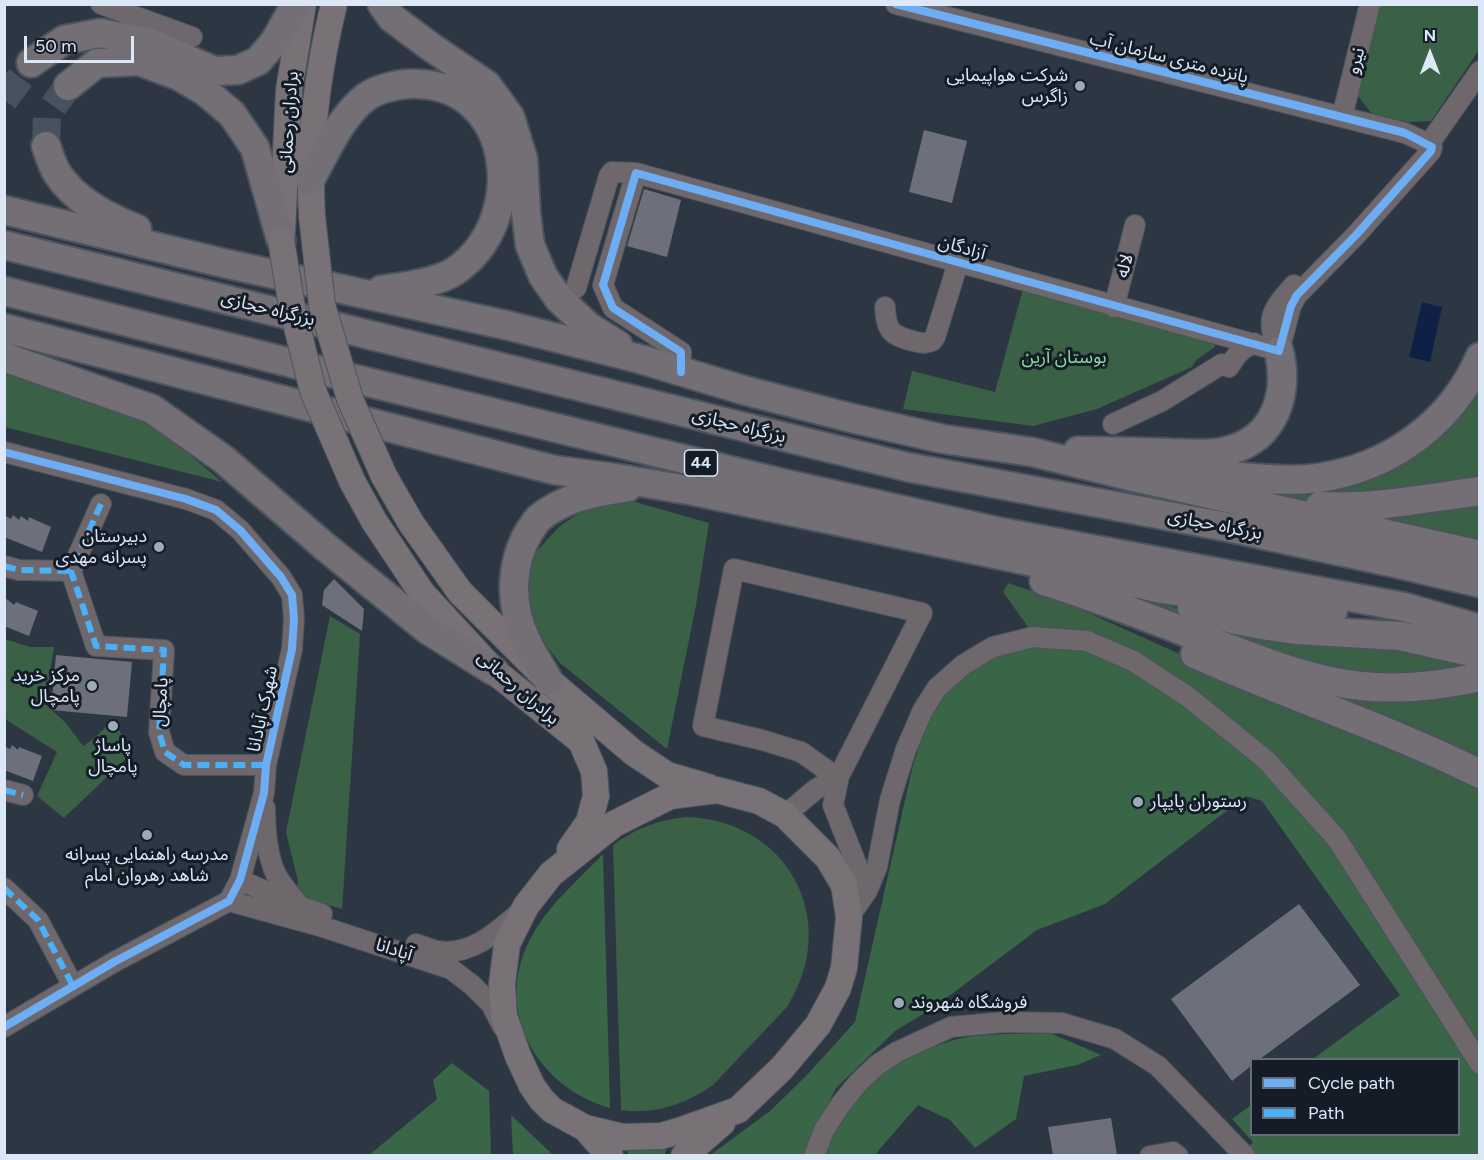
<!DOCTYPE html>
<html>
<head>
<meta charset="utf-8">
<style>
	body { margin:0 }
	#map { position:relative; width:1484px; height:1160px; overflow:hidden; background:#2d3743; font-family:Figtree,sans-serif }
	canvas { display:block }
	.frame { position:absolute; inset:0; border:6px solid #dce8f7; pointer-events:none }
	.legend { position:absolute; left:1250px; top:1058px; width:210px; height:78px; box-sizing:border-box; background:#141d27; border:2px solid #646e7a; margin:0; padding:8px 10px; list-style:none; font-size:18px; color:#dce8f7 }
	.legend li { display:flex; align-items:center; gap:12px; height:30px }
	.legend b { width:30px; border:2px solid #646e7a }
	.north { position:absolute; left:1400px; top:24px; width:60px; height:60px; -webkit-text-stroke:4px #141d27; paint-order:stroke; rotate:0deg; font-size:16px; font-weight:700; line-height:24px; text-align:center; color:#dce8f7 }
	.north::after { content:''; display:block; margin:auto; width:21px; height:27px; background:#dce8f7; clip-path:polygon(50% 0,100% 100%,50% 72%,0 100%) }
	.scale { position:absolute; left:24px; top:36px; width:110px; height:27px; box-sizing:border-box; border:3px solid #dce8f7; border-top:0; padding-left:8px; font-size:18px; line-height:21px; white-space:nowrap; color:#dce8f7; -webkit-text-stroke:4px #141d27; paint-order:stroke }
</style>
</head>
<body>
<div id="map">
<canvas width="1484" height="1160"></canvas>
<div class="frame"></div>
<ul class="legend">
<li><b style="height:8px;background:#6dadf4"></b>Cycle path</li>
<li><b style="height:8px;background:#4cb0f7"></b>Path</li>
</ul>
<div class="north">N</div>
<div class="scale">50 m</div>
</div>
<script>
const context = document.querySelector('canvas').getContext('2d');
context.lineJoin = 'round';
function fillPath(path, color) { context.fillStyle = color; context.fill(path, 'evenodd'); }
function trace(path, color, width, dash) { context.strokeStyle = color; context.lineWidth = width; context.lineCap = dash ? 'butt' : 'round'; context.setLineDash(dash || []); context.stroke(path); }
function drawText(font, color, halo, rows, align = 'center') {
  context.font = font + ' Figtree,"Noto Sans Arabic",sans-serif'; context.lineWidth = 6; context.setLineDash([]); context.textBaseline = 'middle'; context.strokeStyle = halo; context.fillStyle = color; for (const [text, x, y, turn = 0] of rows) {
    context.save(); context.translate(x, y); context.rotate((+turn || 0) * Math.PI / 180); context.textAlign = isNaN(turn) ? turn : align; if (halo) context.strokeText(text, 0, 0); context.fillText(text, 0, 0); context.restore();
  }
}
const green = new Path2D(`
	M1379,5H1479V50L1431,121L1407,122L1372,114L1358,96Z
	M1023,289L1214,337L1215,347L1196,360L1192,367L1097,409L1033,426L903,409L912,371L995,392Z
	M4,371L127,410L170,438L222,482L5,427Z
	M1479,373V484L1347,500L1303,499L1241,491L1345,480Z
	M628,500L709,523L696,605L667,749L560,663L540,638L529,610V582L533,555L560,526L581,512Z
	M1479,501V552L1345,513Z
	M1069,575L1200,615L1358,637L1479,668L1428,678L1331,673Z
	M1008,583L1064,602L1211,668L1479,782V1051L1344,839L1031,631L1003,592Z
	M330,616L360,634L342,909L296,895L298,881L286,832Z
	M5,639L30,647H54L45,704L66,723L83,746L92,740L106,727L119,729L129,756L64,818L37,796L57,752L5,719Z
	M1269,671L1479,685V766Z
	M686,817C788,820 842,920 787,1007L713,1085C686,1104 655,1115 621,1110L613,845C636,828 658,820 686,817Z`);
const forest = new Path2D(`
	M1033,646L1085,650L1125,663L1200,712L1262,767L1333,846L1479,1071V1155L1254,1156L1247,1149L1253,1142L1232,1119L1251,1105L1252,1134H1458V1060L1313,1059L1400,995L1262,801L1246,796L1105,904L1037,930L933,1008L895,1031L836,1088L803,1155L709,1156L770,1111L806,1076L855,1022L913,765L933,703L970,671L1001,654Z
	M603,854L610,1108C534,1086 491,1006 533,934C550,904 579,879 603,854Z
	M1050,1033L1101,1055L1077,1065L1024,1076L1016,1119L975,1148L950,1120L918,1105L878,1151L876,1155L822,1156C844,1096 893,1057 954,1040C980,1033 1022,1034 1050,1033Z
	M452,1063L489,1091L491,1155H369L437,1099L433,1080Z
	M511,1115L552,1154L555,1155H513Z
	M669,1145L664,1155H629L625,1148L650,1150Z`);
const water = new Path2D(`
	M1422,302L1442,307L1430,362L1409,357Z`);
const building = new Path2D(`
	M924,130L967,141L952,203L909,192Z
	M644,189L681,200L667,257L627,246Z
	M4,515L11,519L13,515L19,520L21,516L28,521L29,517L51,527L42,552L4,537Z
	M334,579L364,609L362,631L322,605L324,590Z
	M4,597L14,605L16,602L38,611L29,636L4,626Z
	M56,655L132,662L127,717L51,710Z
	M12,745L18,750L19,747L42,756L33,781L4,770V746L10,749Z
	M1299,904L1360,985L1260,1059H1251V1066L1232,1081L1171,999Z
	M1111,1118L1117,1155H1053L1048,1127Z`);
const highwayTunnel = new Path2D(`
	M4,100L31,63
	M46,146L47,115L68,86`);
const minor = new Path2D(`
	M101,4L192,37
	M896,4L1342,117L1405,133L1429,144L1432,147L1431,151L1356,235L1297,295L1291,306L1279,351
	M1342,117L1370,4
	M1429,144L1480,71
	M636,173L603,285L613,308L681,352V372
	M576,288L609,176L612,172L636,173L1279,351
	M885,307C886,331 891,335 913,341C920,343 925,344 932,341L935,337L958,263
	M1114,307L1135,225
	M1279,351C1265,318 1271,311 1294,285
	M1113,424L1162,401L1222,364L1229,367C1236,355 1241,349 1254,343
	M4,452L186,499L216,510L240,530L281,577L292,595L294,619L292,649L266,765L264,793L240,880L229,901L114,962L4,1027
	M101,504L71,571L96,646L164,650L159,732L165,752L184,765H266
	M4,566L19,570L71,571
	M4,790L23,795
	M265,808C265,827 267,852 274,870C279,883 290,894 299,905
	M785,815L816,789L828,782L831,773L801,752L762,740L703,726L734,569L922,613L839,776L833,805L867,891
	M240,880L301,907L322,914
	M4,888L38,920L73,986
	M229,901L323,927L451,969L472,985L491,1004L503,1027
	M849,917L867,891L877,867L890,800L906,749L923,710L937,688L963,665L993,647L1033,637L1087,641L1133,661L1187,696L1266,760L1337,839L1480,1064
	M416,944C423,946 431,950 438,951C471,956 497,932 520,912
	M814,1156L824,1130L841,1104L858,1083L877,1065L897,1052L951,1027L1005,1022L1062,1023L1115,1039L1158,1066L1245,1156
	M1150,1156L1173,1152L1178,1156`);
const major = new Path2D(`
	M312,216C308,145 317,74 334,4
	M282,231L289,90L303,4
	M384,476L411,523L460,592L548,680L634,753L667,775L708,787
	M352,481L374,521L422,593L494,671L581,741L594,771L596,796L589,822L570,849
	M717,790L759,801L785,815L828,858L844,885L849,917L844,968L838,988L818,1025L782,1068L738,1110L679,1131L661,1136L623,1137L585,1128L552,1110L542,1100L532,1086L518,1056L504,1016L502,984L507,944L526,906L551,874L614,824L670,796Z
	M585,1128L610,1156
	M684,1156L722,1123`);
const highway = new Path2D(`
	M382,4L392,18L431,47L487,85L510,117L523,159L526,213L530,245L543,276L559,299L589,327L618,345
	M31,63L64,40L100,33L148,42L214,71L238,70L258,61L275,41L296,4
	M68,86L97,63L139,61L179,76L206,92L232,114L255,148L281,240
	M46,146C49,154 52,165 57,173C75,201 107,217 137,229
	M310,180C326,152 340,117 366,97C378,88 403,83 418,84C516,87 528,222 455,271C438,283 401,287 381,290
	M4,210L223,263L510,326L640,359L743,390L847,417L943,439L1032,452L1129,476L1480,555
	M4,245L907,467L1227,527L1395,563L1480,583
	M4,291L351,378L782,483L1000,532L1404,607L1480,629
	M4,328L554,470L616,478L694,491L1163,589L1333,611
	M4,357L152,409L223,459L323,545L428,630L494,671
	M1078,451C1109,451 1140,452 1170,453C1190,453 1211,456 1230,450C1275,438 1289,394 1279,351
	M1166,467C1212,473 1272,484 1318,478C1389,468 1451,424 1480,357
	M1320,506C1374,509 1427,498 1480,491
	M1044,581C1101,599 1157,621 1212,642C1260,660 1310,681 1361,686C1401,690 1440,686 1480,677
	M1192,608L1236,620L1268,626L1296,630L1400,636L1480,654
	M1195,654C1288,696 1388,728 1480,774
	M548,680C541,667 532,654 526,640C509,605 510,563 530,530C533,527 535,522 538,519C563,497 597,492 628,487`);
const majorBridge = new Path2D(`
	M312,216L322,305L350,399L384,476
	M281,240L292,307L313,391L352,481`);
const quiet = new Path2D(`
	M101,504L71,571L96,646L164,650L159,732L165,752L184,765H266
	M4,566L19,570L71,571
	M4,790L23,795
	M4,888L38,920L73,986`);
const cycleway = new Path2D(`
	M681,372V352L613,308L603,285L636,173L1279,351L1291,306L1297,295L1356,235L1431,151L1432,147L1405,133L896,4
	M4,452L186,499L216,510L240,530L281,577L292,595L294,619L292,649L266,765L264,793L240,880L229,901L114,962L4,1027`);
const markers = [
	[1080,86,6,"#9faab8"],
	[159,547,6,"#9faab8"],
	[92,686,6,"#9faab8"],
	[113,726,6,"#9faab8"],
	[1138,802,6,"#9faab8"],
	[147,835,6,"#9faab8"],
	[899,1003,6,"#9faab8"]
];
const shields = [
	[701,463,33]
];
const shieldNames = [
	["44",701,463]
];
const streetNames = [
	["پانزده متری سازمان آب",1169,58,14],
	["نیرو",1356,61,-76],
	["برادران رحمانی",289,122,-86],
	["آزادگان",962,248,16],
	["لاله",1125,266,-76],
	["بزرگراه حجازی",268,309,14],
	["بزرگراه حجازی",739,426,14],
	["بزرگراه حجازی",1215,525,11],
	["برادران رحمانی",518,688,41],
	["پامچال",161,702,-87],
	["شهرک آپادانا",263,709,-78],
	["آپادانا",394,950,18]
];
const poiNames = [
	["شرکت هواپیمایی",1068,76],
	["زاگرس",1068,97],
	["دبیرستان",147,537],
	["پسرانه مهدی",147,558],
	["مرکز خرید",80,676],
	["پامچال",80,697],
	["پاساژ",113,746,"center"],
	["پامچال",113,767,"center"],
	["رستوران پایپار",1150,802,"left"],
	["مدرسه راهنمایی پسرانه",147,855,"center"],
	["شاهد رهروان امام",147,876,"center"],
	["فروشگاه شهروند",911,1003,"left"]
];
const parkNames = [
	["بوستان آرین",1064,358]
];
fillPath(green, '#3a6046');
fillPath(forest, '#386647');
fillPath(water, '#0f2047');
fillPath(building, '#6d6f7b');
trace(highwayTunnel, '#47525e', 28, [28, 14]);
trace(minor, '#4b535e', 22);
trace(major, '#4b535e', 28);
trace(highway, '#4b535e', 32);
trace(minor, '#6e676c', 20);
trace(major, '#787277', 26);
trace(highway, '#746e75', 28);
trace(majorBridge, '#4b535e', 28, []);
trace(majorBridge, '#787277', 26);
trace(quiet, '#4cb0f7', 6, [12, 6]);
trace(cycleway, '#6dadf4', 8);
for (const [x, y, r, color] of markers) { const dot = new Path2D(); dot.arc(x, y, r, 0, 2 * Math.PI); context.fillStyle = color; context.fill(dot); trace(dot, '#141d27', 2); }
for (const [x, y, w] of shields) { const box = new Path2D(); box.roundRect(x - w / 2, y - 13, w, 26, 4.5); context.fillStyle = '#141d27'; context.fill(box); trace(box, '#dce8f7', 1.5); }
drawText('bold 16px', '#dce8f7', null, shieldNames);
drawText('18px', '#dce8f7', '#141d27', streetNames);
drawText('18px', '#dce8f7', '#141d27', poiNames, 'right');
drawText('18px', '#8ddaa0', '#141d27', parkNames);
</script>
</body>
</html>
